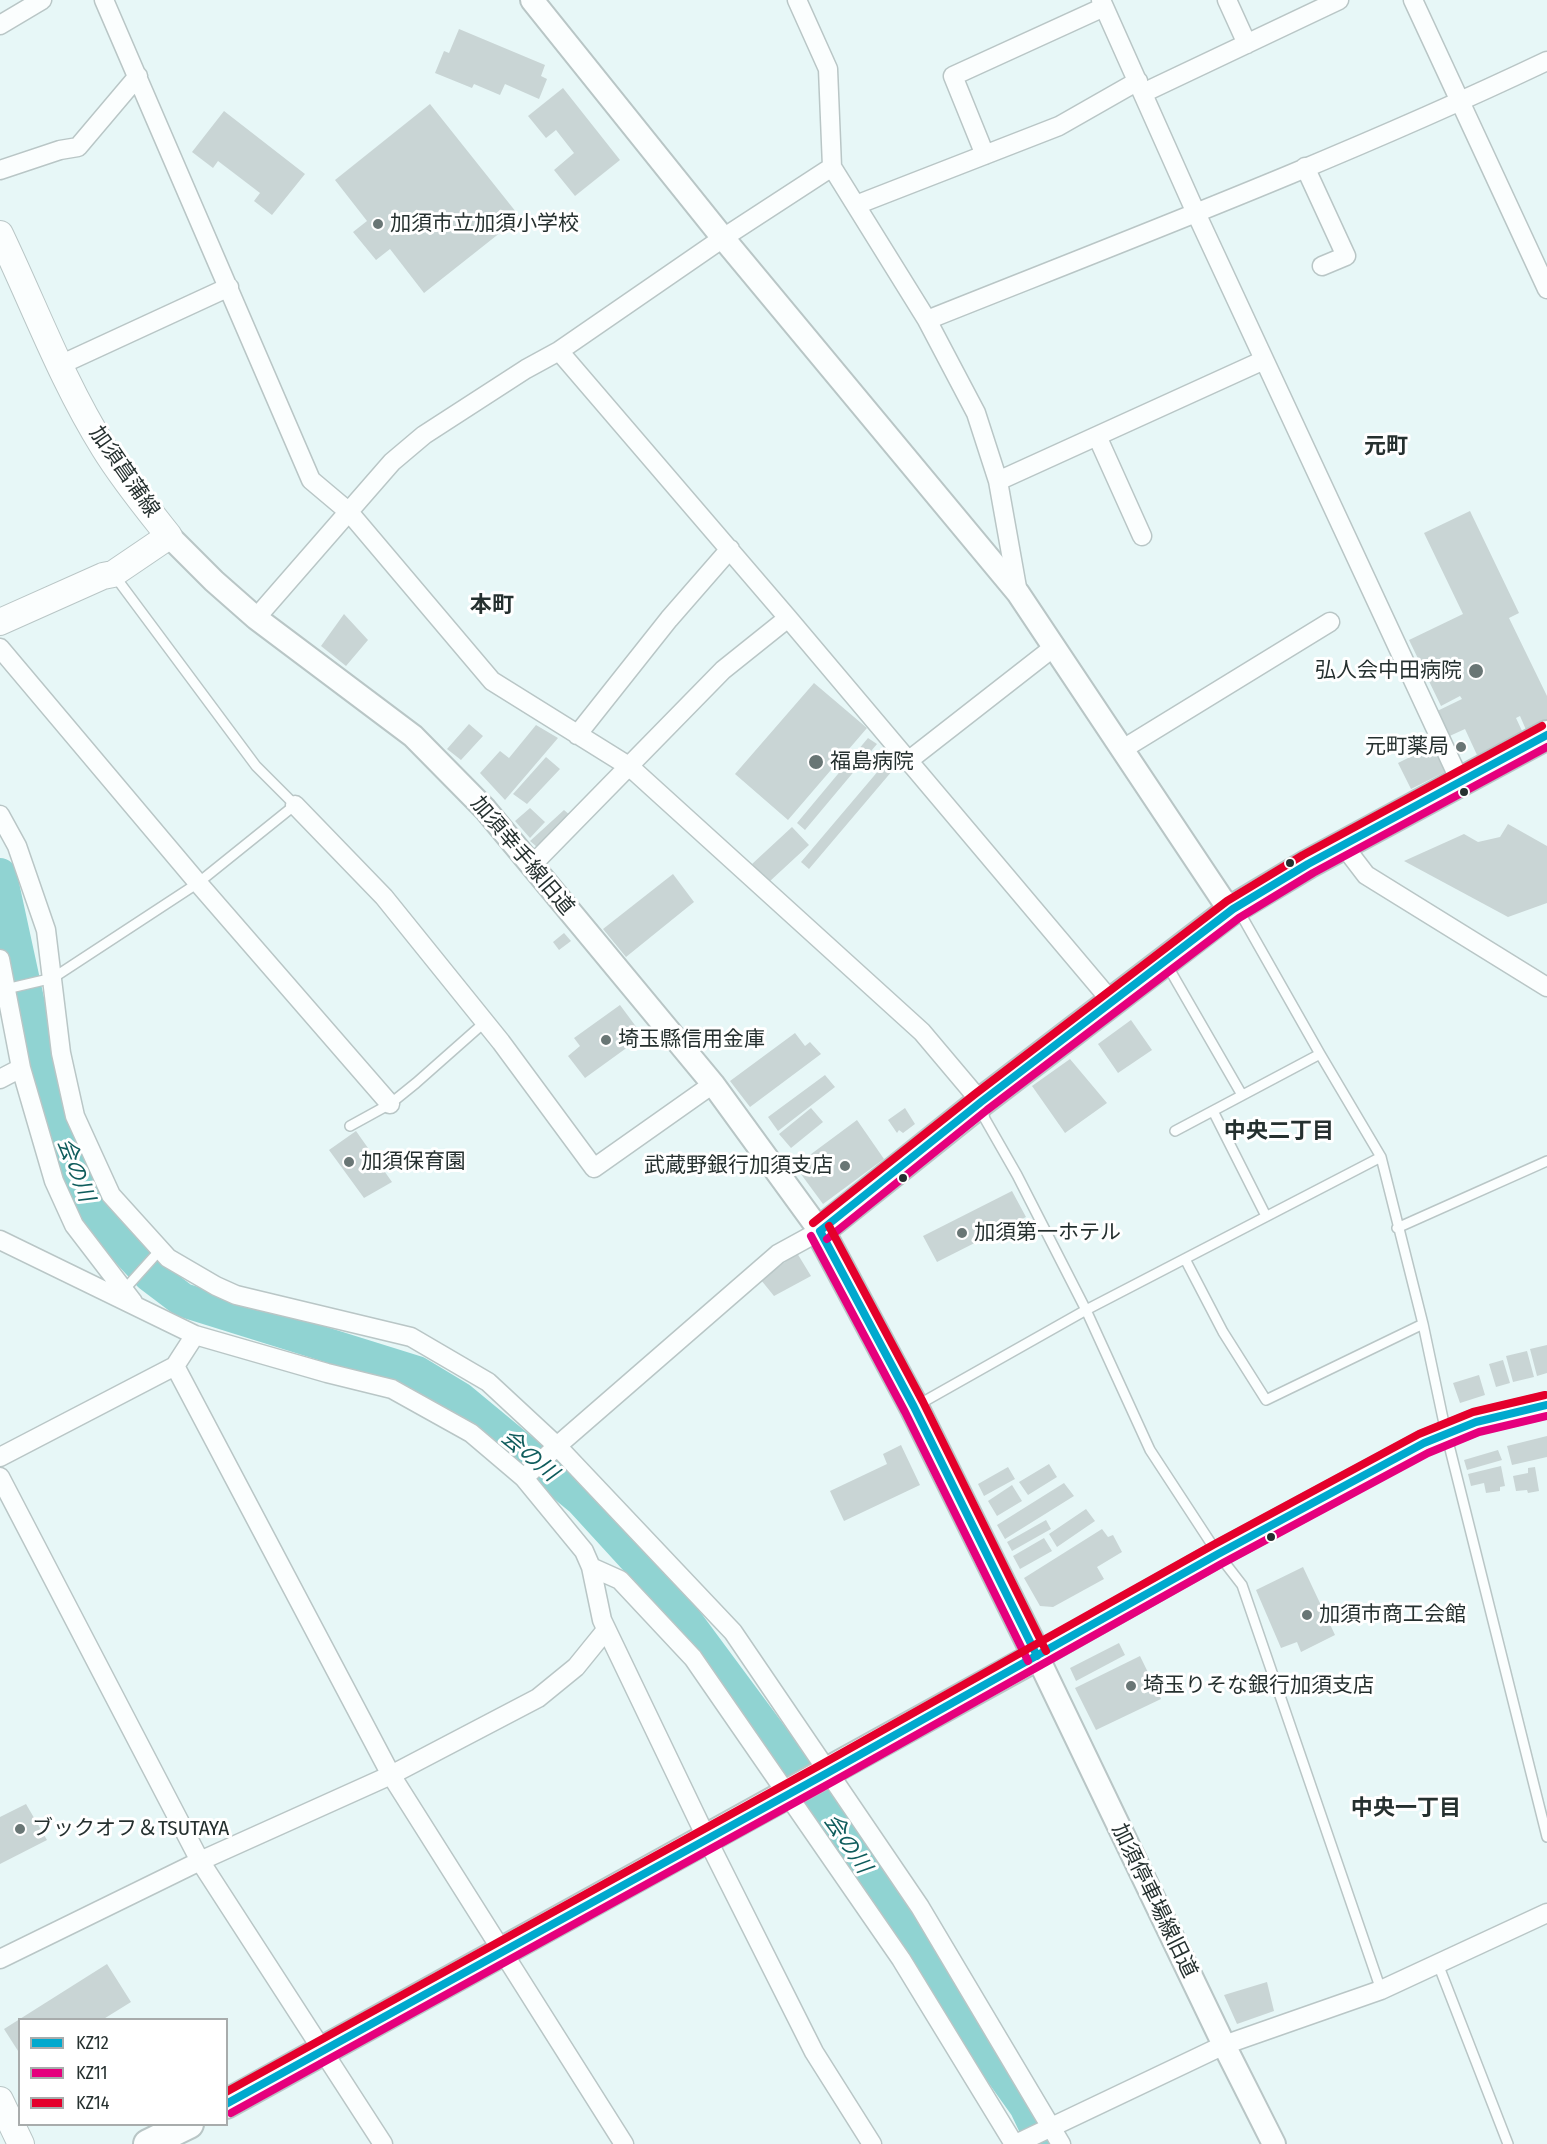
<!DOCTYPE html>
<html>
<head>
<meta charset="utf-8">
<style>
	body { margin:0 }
	#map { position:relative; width:1547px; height:2144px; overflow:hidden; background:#e7f7f7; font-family:"Fira Sans Condensed",sans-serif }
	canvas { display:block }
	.legend { position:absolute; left:18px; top:2018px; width:210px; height:108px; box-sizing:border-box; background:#fff; border:2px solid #a8acac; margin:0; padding:8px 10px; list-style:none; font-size:18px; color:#25302f }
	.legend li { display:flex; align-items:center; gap:12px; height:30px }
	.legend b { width:30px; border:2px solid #a8acac }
</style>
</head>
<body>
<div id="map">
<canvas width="1547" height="2144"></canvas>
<ul class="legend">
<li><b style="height:8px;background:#00a9ce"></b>KZ12</li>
<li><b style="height:8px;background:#e5007d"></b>KZ11</li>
<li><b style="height:8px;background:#e4002b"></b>KZ14</li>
</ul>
</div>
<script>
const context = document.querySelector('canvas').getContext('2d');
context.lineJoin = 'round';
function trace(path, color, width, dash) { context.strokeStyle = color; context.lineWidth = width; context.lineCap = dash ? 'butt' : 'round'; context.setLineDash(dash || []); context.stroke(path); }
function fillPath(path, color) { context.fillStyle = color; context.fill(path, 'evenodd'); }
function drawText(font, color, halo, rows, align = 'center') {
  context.font = font + ' "Fira Sans Condensed","Noto Sans JP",sans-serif'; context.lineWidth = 6; context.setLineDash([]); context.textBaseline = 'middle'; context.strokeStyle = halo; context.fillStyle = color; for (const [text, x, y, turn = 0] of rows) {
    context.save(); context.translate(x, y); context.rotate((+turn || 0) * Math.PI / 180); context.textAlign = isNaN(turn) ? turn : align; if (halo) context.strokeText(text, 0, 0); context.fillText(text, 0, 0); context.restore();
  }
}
const river = new Path2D(`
	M0,875L35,1036L67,1163L89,1209L150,1275L183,1300L417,1373L460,1399L582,1500L657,1582L791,1763L948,1997L1026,2106L1044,2144`);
const building = new Path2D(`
	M459,29L545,65L541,76L547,79L539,99L505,84L500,95L474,84L472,88L435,73L444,51L449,53Z
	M563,88L620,160L575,196L554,170L574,153L556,130L546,138L528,116Z
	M430,104L520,217L424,293L390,249L376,260L353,232L367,221L335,180Z
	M224,111L305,174L272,215L254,201L260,193L218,161L213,168L192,152Z
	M1470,511L1519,613L1509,618L1547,696V723L1527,732L1520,716L1516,718L1523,733L1477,755L1465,729L1443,739L1431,714L1462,699L1460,696L1441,706L1409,640L1463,614L1424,533Z
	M344,614L368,640L346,666L321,646Z
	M814,683L867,728L788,820L735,774Z
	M469,724L483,736L461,760L447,749Z
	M536,725L558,738L505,800L480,773L500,751L509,758Z
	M868,738L877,744L805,830L797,823Z
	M1434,745L1447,771L1411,789L1398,763Z
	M546,757L560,769L527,804L513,794Z
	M890,757L898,764L809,869L801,862Z
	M530,808L545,822L530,838L515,821Z
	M564,810L571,816L537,847L530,841Z
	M1508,824L1547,846V903L1508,917L1404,861L1464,834L1478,842L1500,837Z
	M792,827L809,845L769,882L752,864Z
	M673,874L694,902L626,957L603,929Z
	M564,933L571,941L559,950L553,942Z
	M620,1005L643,1036L585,1078L568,1056L580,1046L574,1038Z
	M1131,1020L1152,1050L1118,1073L1098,1044Z
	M795,1033L805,1046L810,1042L821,1054L750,1107L730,1081Z
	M1070,1059L1107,1103L1065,1133L1032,1086Z
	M825,1075L835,1087L778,1131L768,1117Z
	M811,1108L823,1122L791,1148L779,1134Z
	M905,1108L915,1124L903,1133L899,1130L897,1133L888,1120Z
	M857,1120L884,1159L823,1204L795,1166Z
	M356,1131L392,1182L364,1198L329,1150Z
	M1012,1191L1026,1217L937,1262L923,1236Z
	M797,1253L811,1276L774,1296L761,1280Z
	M1547,1345V1373L1537,1376L1530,1349Z
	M1527,1351L1534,1377L1513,1382L1506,1356Z
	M1503,1360L1510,1383L1496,1387L1489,1364Z
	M1479,1375L1485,1395L1460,1403L1453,1383Z
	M1547,1436V1457L1512,1465L1507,1446Z
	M901,1445L920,1485L844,1521L830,1491L887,1464L883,1454Z
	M1498,1450L1502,1460L1467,1470L1464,1460Z
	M1049,1464L1057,1477L1028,1495L1019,1482Z
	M1501,1466L1505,1486L1500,1487V1491L1486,1493L1484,1483L1471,1486L1468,1474Z
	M1008,1467L1015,1479L984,1496L978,1484Z
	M1535,1467L1539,1491L1528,1493L1527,1490L1516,1491L1513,1476L1528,1473V1468Z
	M1064,1483L1074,1496L1005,1539L997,1525Z
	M1012,1485L1022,1501L997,1516L988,1501Z
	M1086,1509L1095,1521L1057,1547L1049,1534Z
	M1046,1520L1051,1529L1012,1551L1007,1542Z
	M1102,1529L1108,1537L1113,1535L1122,1552L1097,1567L1104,1579L1053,1607L1040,1606L1024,1578Z
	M1044,1538L1052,1551L1020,1569L1013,1556Z
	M1303,1567L1335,1635L1301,1652L1297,1642L1281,1648L1256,1590Z
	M1119,1643L1125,1655L1076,1681L1070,1668Z
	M1140,1656L1161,1699L1096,1730L1075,1688Z
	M26,1804L47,1840L0,1864V1817Z
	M107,1964L131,2002L102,2020H20V2054L4,2029Z
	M1267,1982L1274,2011L1237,2024L1224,1995Z`);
const service = new Path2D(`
	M1236,913L1244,920L1320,1054L1381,1157L1423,1324L1446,1433L1547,1837
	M1167,965L1242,1095
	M6,989L53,978L198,883L295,805L256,766L114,575
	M982,1107L985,1119L1017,1175L1086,1310L1150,1450L1218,1554L1242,1585L1381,1990
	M1213,1111L1266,1216
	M350,1126L390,1104L416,1083L485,1022
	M1175,1131L1320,1054
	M1397,1228L1547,1161
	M1185,1259L1223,1332L1266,1400L1423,1324
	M124,1290L160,1250
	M916,1406L1086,1310L1381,1157
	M1438,1964L1508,2144`);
const minor = new Path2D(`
	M104,0L311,480L349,512L492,681L630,767L922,1032L981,1102
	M797,0L828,69L832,167L927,320L976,413L998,481L1018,593
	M1101,0L1196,213L1460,781
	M1227,0L1247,44
	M1413,0L1547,289
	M0,25L42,0
	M1143,93L1339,0
	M985,155L953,76L1104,7
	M1305,167L1346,256L1322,266
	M0,170L60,150L78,147L138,76
	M856,205L1059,126L1138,81
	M927,320C1135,237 1345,157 1547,61
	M559,351L788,618L1112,1002
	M60,365L229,287
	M1097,436L1142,536
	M998,481L1264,360
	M256,618L392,462L424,435L526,369L559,351L723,238L832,167
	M0,648L198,883L390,1104
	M577,735L669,619L730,549
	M1123,749L1330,622
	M908,761L1054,647
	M295,805L384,897L501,1042L594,1168L713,1084
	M0,815L17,846L46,930L61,1053L75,1116L111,1195L168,1258L216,1286L236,1295L411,1337L488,1382L557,1446L733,1632L920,1907L1061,2144
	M1343,845L1366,875L1547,987
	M532,865L723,670L788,618
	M0,959L21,1068L54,1181L74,1225L133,1302
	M0,1079L21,1068
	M0,1240L195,1335L327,1373L392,1389L471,1433L524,1478L584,1551L591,1567L602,1620L707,1839L814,2052L872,2144
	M175,1366L391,1775L624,2144
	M0,1457L175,1366L195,1335
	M0,1477L200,1861L383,2144
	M524,1478L557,1446L778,1254L820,1231
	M591,1567L620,1580L693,1658L901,1959L1014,2144
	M0,1959L200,1861L391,1775L538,1698L576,1667L606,1630
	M1016,2144L1224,2045L1381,1990L1547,1913`);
const tertiary = new Path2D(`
	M532,0L723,238L1018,593L1222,899L1233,909
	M169,536L214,581L256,618L413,736L485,809L713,1084L820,1231
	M1037,1656L1224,2045L1274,2144`);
const secondary = new Path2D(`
	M0,234C34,305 62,381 104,448C123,479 146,507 169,536L113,574L103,576L0,622
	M1037,1656L1218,1554L1424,1443L1476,1422L1547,1405
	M0,2100L21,2144`);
const primary = new Path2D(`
	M226,2104L1037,1656L914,1407L820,1231L981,1102L1233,909L1308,864L1547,735
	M148,2144L189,2124`);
const bus1 = new Path2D(`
	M820,1231L981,1102L1233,909L1308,864L1547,735
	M820,1231L914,1407L1037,1656
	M226,2104L829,1772L1218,1554L1424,1443L1476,1422L1547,1405`);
const bus2 = new Path2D(`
	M811,1236L905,1412L1028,1661
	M827,1239L987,1110L1239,918L1313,873L1547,747
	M231,2113L834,1781L1223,1563L1428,1453L1479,1432L1547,1416`);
const bus3 = new Path2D(`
	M813,1223L975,1094L1227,901L1303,855L1542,726
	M829,1226L923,1402L1046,1651
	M226,2092L824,1763L1213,1545L1419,1434L1473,1412L1545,1395`);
const markers = [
	[378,224,6,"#697675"],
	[1476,671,8,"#697675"],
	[1461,747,6,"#697675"],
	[816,762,8,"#697675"],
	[1464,792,5,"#25302f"],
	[1290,863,5,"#25302f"],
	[606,1040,6,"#697675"],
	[349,1162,6,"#697675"],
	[845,1166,6,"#697675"],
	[903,1178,5,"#25302f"],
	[962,1233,6,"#697675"],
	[1271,1537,5,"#25302f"],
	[1307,1615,6,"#697675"],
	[1131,1686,6,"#697675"],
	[20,1829,6,"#697675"]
];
const poiNames = [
	["加須市立加須小学校",390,224],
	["弘人会中田病院",1462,671,"right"],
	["元町薬局",1449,747,"right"],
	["福島病院",830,762],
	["埼玉縣信用金庫",618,1040],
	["加須保育園",361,1162],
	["武蔵野銀行加須支店",833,1166,"right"],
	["加須第一ホテル",974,1233],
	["加須市商工会館",1319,1615],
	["埼玉りそな銀行加須支店",1143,1686],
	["ブックオフ＆TSUTAYA",32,1829]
];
const streetNames = [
	["加須菖蒲線",124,472,55],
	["加須幸手線旧道",522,856,50],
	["加須停車場線旧道",1154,1901,64]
];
const neighbourhoodNames = [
	["元町",1386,447],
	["本町",492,606],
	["中央二丁目",1279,1132],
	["中央一丁目",1406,1809]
];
const waterNames = [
	["会の川",75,1170,69],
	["会の川",529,1456,40],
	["会の川",847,1844,56]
];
trace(river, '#90d3d2', 34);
fillPath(building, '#c9d5d5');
trace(service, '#b9c6c6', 12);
trace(minor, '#b9c6c6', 21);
trace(tertiary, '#b9c6c6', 26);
trace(secondary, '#b9c6c6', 28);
trace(primary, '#b9c6c6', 32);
trace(service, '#fbfefe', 9);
trace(minor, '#fbfefe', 18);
trace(tertiary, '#fbfefe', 22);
trace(secondary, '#fbfefe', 26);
trace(primary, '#fbfefe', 28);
trace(bus1, '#00a9ce', 8);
trace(bus2, '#e5007d', 8);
trace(bus3, '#e4002b', 8);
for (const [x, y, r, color] of markers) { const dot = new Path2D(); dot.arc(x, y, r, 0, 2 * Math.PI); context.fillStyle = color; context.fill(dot); trace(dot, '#fff', 2); }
drawText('21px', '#25302f', '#fff', poiNames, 'left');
drawText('21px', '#25302f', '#fff', streetNames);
drawText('bold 22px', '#25302f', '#fff', neighbourhoodNames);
drawText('italic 22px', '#0f5c5c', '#fff', waterNames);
</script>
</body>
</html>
